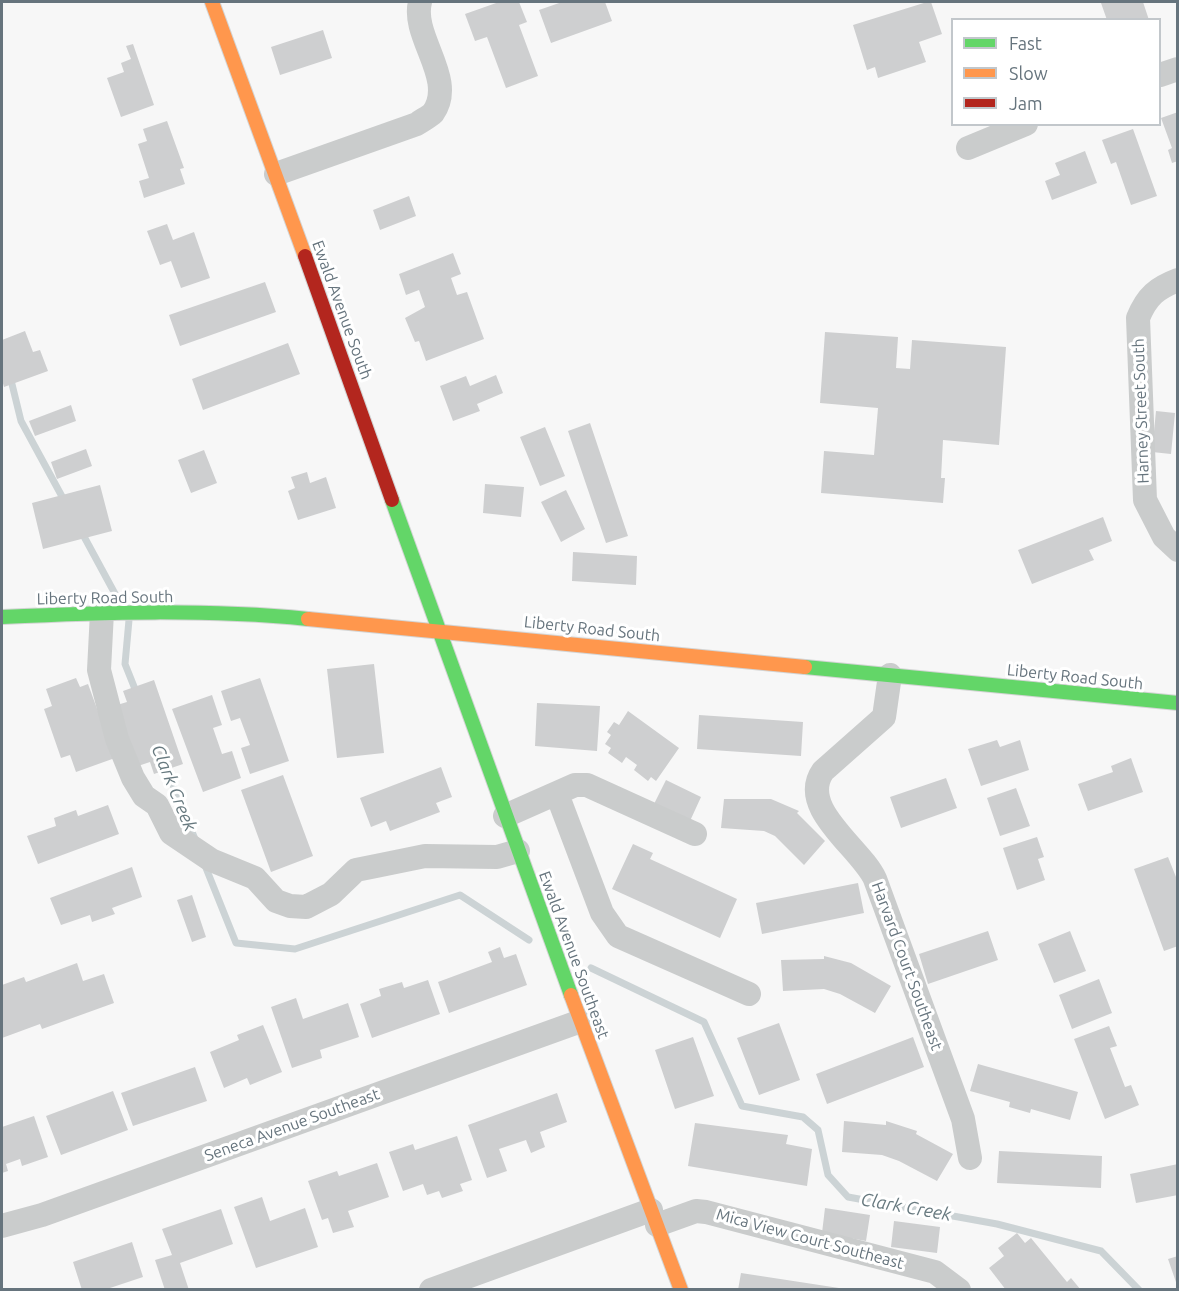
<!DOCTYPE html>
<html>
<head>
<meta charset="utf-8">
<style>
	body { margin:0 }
	#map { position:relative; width:1179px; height:1291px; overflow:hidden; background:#f7f7f7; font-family:Ubuntu,sans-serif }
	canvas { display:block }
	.frame { position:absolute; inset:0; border:3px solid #66747d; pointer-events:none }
	.legend { position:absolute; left:951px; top:18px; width:210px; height:108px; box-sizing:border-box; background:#fff; border:2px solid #c2c7cb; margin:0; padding:8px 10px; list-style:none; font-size:18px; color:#66747d }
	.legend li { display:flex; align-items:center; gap:12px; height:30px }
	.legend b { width:30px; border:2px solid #c2c7cb }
</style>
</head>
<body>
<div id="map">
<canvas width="1179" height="1291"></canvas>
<div class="frame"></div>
<ul class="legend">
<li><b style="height:8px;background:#63d668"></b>Fast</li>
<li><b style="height:8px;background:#ff974d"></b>Slow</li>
<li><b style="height:8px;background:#b3261e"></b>Jam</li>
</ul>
</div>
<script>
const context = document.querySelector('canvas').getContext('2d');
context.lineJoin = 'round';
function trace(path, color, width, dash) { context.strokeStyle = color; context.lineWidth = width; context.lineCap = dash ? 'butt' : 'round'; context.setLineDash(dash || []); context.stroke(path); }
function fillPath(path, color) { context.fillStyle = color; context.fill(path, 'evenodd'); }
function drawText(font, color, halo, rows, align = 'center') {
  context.font = font + ' Ubuntu,sans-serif'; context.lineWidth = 6; context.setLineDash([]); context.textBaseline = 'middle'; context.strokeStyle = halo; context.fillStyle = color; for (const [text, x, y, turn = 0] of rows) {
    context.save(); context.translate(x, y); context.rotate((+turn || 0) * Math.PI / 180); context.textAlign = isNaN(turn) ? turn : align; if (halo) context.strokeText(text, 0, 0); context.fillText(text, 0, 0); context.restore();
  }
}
const stream = new Path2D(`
	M10,376L21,421L65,502
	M81,531L120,603
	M129,620L125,664L137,694
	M164,763L195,839
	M204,863L236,943L295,949L460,895L529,940
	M591,968L704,1022L742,1106L803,1117L818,1130L828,1175L848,1197L997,1224L1101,1251L1139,1290`);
const building = new Path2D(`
	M499,2H519L527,22L519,25L538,76L506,88L487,37L475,41L465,14Z
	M562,2H605L612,21L551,43L539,10Z
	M927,2H931L942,34L919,42L926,62L878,78L875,67L867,70L853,25Z
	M1105,2H1143L1149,20H1107L1101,3Z
	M323,30L332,58L280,75L271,47Z
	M133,44L154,105L121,117L107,78L124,72L121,63L131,59L126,46Z
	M1178,112V161L1172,163L1168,150L1172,148L1161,118Z
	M167,121L184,168L180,169L185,184L144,198L139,181L149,178L138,144L147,141L143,129Z
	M1133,129L1157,196L1131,205L1116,162L1111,164L1102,140Z
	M1085,151L1097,183L1052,200L1045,181L1060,175L1055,163Z
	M409,196L416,216L380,230L373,210Z
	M167,224L173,240L194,232L210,278L181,288L171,261L160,265L147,231Z
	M453,253L461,274L451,278L457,295L467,292L484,339L426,361L419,341L415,342L405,318L425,307L419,290L406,295L399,274Z
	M265,282L276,312L180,346L169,315Z
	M25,331L33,352L40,350L48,371L4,387L2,380V340Z
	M825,332L898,337L896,368L910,369L912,340L1006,347L999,445L943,440L941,478H945L943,503L821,493L824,451L874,455L878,408L820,403Z
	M288,343L300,374L203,410L192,379Z
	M496,375L503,393L477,404L480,411L453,421L440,386L466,376L470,386Z
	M71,405L76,421L35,436L29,421Z
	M1156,411L1175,413L1171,454L1152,452Z
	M590,423L628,536L606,543L568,431Z
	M545,427L565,476L540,486L520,437Z
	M86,449L92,466L57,479L51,462Z
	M204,450L217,483L191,493L178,460Z
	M307,472L310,483L326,477L336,508L298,520L288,491L295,488L291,477Z
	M485,484L524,487L521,517L483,513Z
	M100,485L112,531L43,549L32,503Z
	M566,490L585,529L561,542L541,502Z
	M1103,517L1112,541L1089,550L1094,560L1032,584L1018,550Z
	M573,552L637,556L636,585L572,581Z
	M374,664L384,753L337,758L327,669Z
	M76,678L80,687L88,684L115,758L76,772L70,755L61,758L44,709L52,706L46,689Z
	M260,678L289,761L250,774L241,748L250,745L240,718L231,721L221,691Z
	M154,680L183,764L154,774L150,762L138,766L117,705L127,702L123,691Z
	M212,695L222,725L213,728L222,754L232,751L241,778L203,792L172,709Z
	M537,703L600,706L597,751L535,746Z
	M628,711L679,748L656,781L651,777L648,781L634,770L637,765L626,757L622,763L608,753L611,748L605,744L611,735L607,732L614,722L619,725Z
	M699,715L803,722L801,756L697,749Z
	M997,740L1000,747L1020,740L1029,770L981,786L968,749Z
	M1131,758L1143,792L1088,811L1078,784L1113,772L1111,766Z
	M441,767L452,797L436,803L440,812L390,831L386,821L371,827L360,798Z
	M283,775L313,856L271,872L241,790Z
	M946,778L957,808L901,828L890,797Z
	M666,780L701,797L690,821L654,804Z
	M1016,788L1030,826L1000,836L987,798Z
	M724,799H771L799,811L797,813L825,841L804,865L775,836L764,831L721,828Z
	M108,805L119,834L38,864L27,836L56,826L54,818L76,810L78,816Z
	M1037,837L1044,857L1038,859L1045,880L1017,890L1003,848Z
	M633,844L653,853L650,859L737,899L720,938L612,889Z
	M1168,857L1178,882V946L1164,951L1134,869Z
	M132,867L142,897L112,908L115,914L92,922L90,915L61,925L50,898Z
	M858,883L864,913L762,934L756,903Z
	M192,895L206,937L192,942L177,900Z
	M988,931L998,960L928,984L919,954Z
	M1070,931L1086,971L1054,983L1038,944Z
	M500,947L504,958L516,954L527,985L449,1013L438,982L492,962L488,952Z
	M824,956L851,963L891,986L875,1013L840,994L824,989L783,991L781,960L824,959Z
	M77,963L83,981L104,974L114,1003L42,1029L40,1024L2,1038V985L24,977L26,982Z
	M1099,979L1112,1013L1072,1029L1059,995Z
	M428,980L440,1014L372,1038L360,1004L381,996L379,989L402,982L404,988Z
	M296,998L303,1019L348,1003L359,1037L320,1050L322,1058L292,1068L271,1007Z
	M779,1023L800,1080L759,1095L737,1038Z
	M263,1025L282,1072L250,1085L247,1078L224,1088L210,1052L239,1040L237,1035Z
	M1109,1026L1117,1046L1110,1048L1125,1087L1131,1085L1139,1105L1105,1119L1074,1039Z
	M693,1037L714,1096L675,1109L655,1050Z
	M913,1037L924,1067L827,1104L816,1074Z
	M978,1064L1078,1092L1070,1120L1031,1109L1030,1113L1009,1107L1010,1102L970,1091Z
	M195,1067L207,1101L133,1126L121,1093Z
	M113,1091L128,1130L61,1155L46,1116Z
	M557,1093L567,1122L540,1132L545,1147L531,1153L526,1140L499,1149L507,1171L487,1178L468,1125Z
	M34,1116L48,1157L22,1166L20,1159L6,1164L8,1171L2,1173V1127Z
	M844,1121L886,1125V1121L917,1131L916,1134L953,1154L937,1181L899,1161L882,1155L842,1152Z
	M695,1123L788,1135L786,1144L812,1149L807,1186L688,1166Z
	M457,1136L472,1180L460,1184L463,1191L442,1198L439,1191L427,1195L423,1184L403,1191L389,1152L413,1144L415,1150Z
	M999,1151L1102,1156L1101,1188L997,1183Z
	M377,1163L389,1197L348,1211L354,1227L333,1233L328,1218L322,1220L308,1181L337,1171L339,1176Z
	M1178,1164V1195L1136,1203L1130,1174Z
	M262,1197L270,1221L305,1208L318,1247L256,1268L234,1207Z
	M825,1208L870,1215L866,1241L822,1233Z
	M221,1209L233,1244L180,1263L189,1290H165L155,1260L172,1255L162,1229Z
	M894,1221L940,1227L937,1253L891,1247Z
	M1017,1233L1025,1243L1031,1238L1067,1282L1071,1278L1081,1290H1006L989,1268L1004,1256L998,1248Z
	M132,1242L143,1277L104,1290H82L73,1262Z
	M1178,1256V1285H1177L1168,1259Z
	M741,1273L839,1288V1290H738Z`);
const street = new Path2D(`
	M1160,75L1178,69
	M968,148L1026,124
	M276,174L417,124C422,120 429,117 433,113C457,79 411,37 420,2
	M1178,280C1157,288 1147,296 1138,318L1145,500L1164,537L1178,550
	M102,612L99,670L117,739L133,778L144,796L157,805L171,833L211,860L255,878L276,901L290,906L306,907L331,894L356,870L376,866L425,856L497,857L518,851
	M890,675L884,717L823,771C797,808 861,848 875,879L963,1119L970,1158
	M557,794L602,913L618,936L749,994
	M505,816L575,785H587L695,834
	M657,1225L696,1211L706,1212L935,1272L959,1290
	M2,1226L42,1215L581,1021
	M431,1290L651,1210`);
const fast = new Path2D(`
	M392,500L571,995
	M2,617C104,612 207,609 308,619
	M805,667L1178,703`);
const slow = new Path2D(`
	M212,2L305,256
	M308,619L805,667
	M571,995L681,1290`);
const jam = new Path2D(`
	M305,256L392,500`);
const streetNames = [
	["Ewald Avenue South",342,310,70],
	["Harney Street South",1141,411,-92],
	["Liberty Road South",105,598,-1],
	["Liberty Road South",592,629,6],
	["Liberty Road South",1075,677,6],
	["Ewald Avenue Southeast",574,955,70],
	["Harvard Court Southeast",907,966,70],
	["Seneca Avenue Southeast",292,1125,-20],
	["Mica View Court Southeast",810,1239,15]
];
const waterNames = [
	["Clark Creek",174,788,68],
	["Clark Creek",906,1207,10]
];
trace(stream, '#ccd3d5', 7);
fillPath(building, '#cecfd0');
trace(fast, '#d3d4d4', 16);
trace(slow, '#d3d4d4', 16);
trace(jam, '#d3d4d4', 16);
trace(street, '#cacccc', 24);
trace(fast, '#63d668', 14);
trace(slow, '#ff974d', 14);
trace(jam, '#b3261e', 14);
drawText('16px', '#66747d', '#fff', streetNames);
drawText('italic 18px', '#67797f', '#fff', waterNames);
</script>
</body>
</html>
